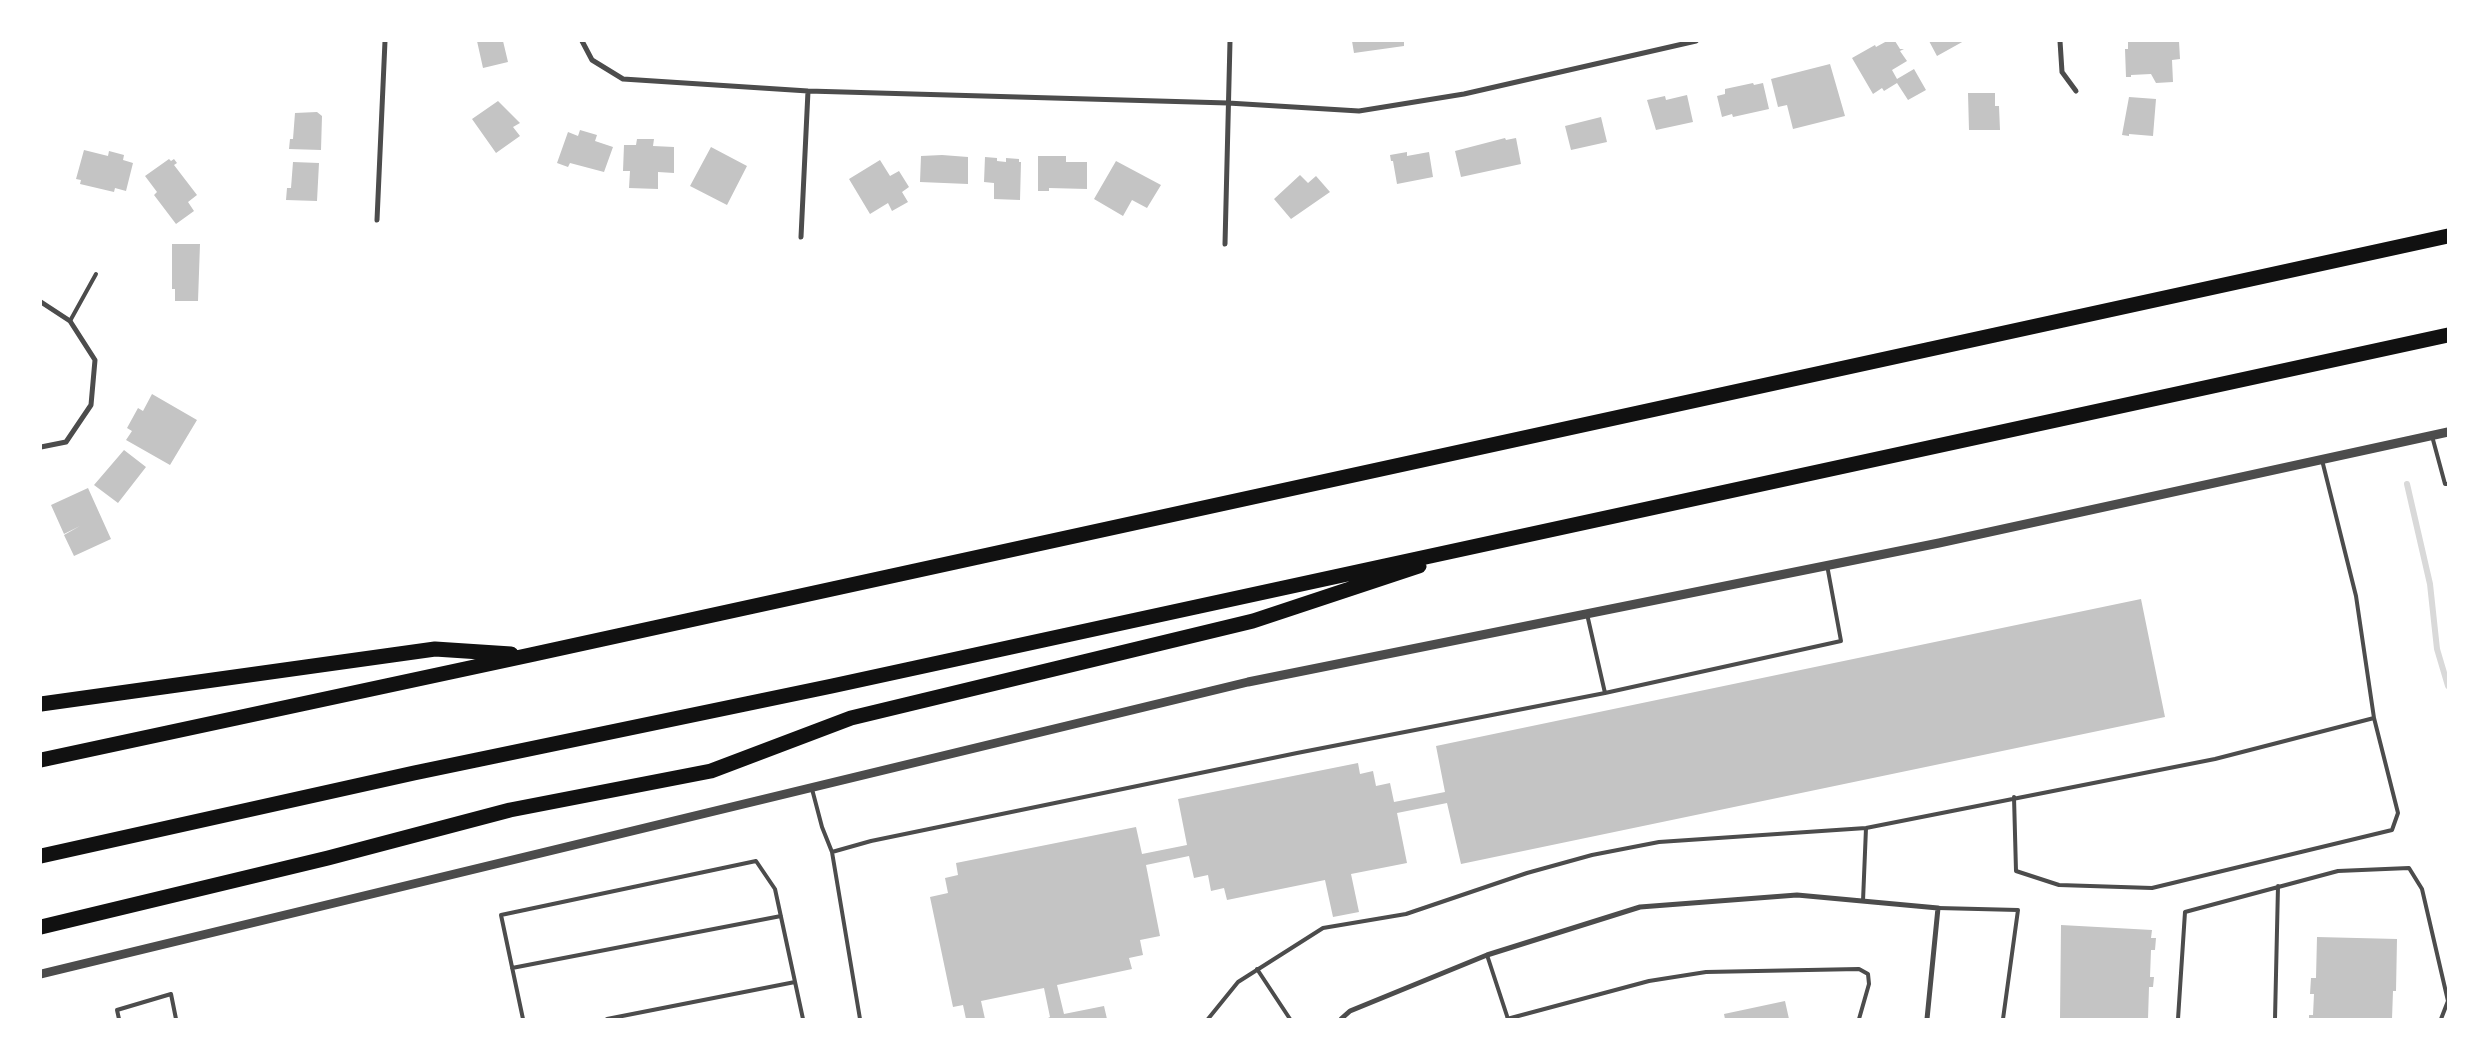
<!DOCTYPE html>
<style>
body{margin:0}
#map{position:relative;width:2489px;height:1060px;overflow:hidden;background:#fff;font-family:Helvetica,sans-serif}
canvas{display:block}
.frame{position:absolute;inset:0;border:42px solid #fff;pointer-events:none}
</style>
<div id="map">
<canvas width="2489" height="1060"></canvas>
<div class="frame"></div>
</div>
<script>
const c = document.querySelector('canvas').getContext('2d');
c.lineJoin = 'round';
function poly(rows) {
  const path = new Path2D();
  for (const r of rows) {
    path.moveTo(r[0], r[1]);
    for (let i = 2; i < r.length; i += 2) path.lineTo(r[i], r[i + 1]);
  }
  return path;
}
function stroke(path, color, width, dash) {
  c.strokeStyle = color;
  c.lineWidth = width;
  c.lineCap = dash ? 'butt' : 'round';
  c.setLineDash(dash || []);
  c.stroke(path);
}
function fillPath(path, color) {
  c.fillStyle = color;
  c.fill(path, 'evenodd');
}
const stream = poly([
 [2407,484,2430,584,2437,649,2448,686]
]);
const building = poly([
 [477,41,503,41,508,62,483,68],
 [1352,41,1404,41,1404,46,1354,53],
 [1887,41,1895,41,1900,49,1904,49,1900,51,1907,61,1892,70,1897,79,1914,69,1926,90,1908,100,1897,83,1884,91,1882,88,1873,94,1852,58,1875,45,1876,47],
 [1929,41,1964,41,1937,56],
 [2128,41,2179,41,2180,59,2172,60,2173,82,2156,83,2151,74,2131,75,2131,77,2126,77,2125,49,2128,49],
 [1830,64,1845,116,1793,129,1787,105,1778,107,1771,79],
 [1753,83,1754,85,1763,83,1769,109,1733,117,1732,114,1722,117,1717,96,1725,94,1725,89],
 [1968,93,1995,93,1995,106,1999,106,2000,130,1969,130],
 [1687,95,1693,122,1656,130,1647,100,1665,96,1666,100],
 [2129,97,2156,99,2153,136,2129,134,2129,136,2122,135],
 [498,101,520,123,513,127,520,136,496,153,472,119],
 [317,112,322,116,321,150,289,149,290,139,293,139,295,113],
 [1601,117,1607,142,1571,150,1565,126],
 [580,130,597,135,595,141,613,147,604,172,570,163,568,167,557,163,568,132,578,136],
 [1505,138,1506,140,1516,138,1521,164,1461,177,1455,151],
 [637,139,654,139,653,146,674,147,674,173,658,172,658,189,629,188,630,171,623,171,624,145,636,145],
 [711,147,747,166,727,205,690,186],
 [84,150,108,156,109,151,124,155,123,160,133,163,126,191,115,188,114,192,80,184,81,180,76,179],
 [1407,152,1407,156,1429,152,1433,177,1397,184,1393,161,1391,161,1390,155],
 [942,155,968,157,968,184,920,182,921,156],
 [1038,156,1066,156,1066,162,1087,162,1087,189,1049,188,1049,191,1038,191],
 [985,157,997,158,997,161,1006,162,1006,158,1019,159,1019,162,1021,162,1020,200,994,199,994,183,984,182],
 [169,159,171,161,174,159,177,163,174,165,197,195,188,202,194,211,176,224,154,195,157,192,145,176],
 [880,160,890,176,899,171,909,187,902,192,908,202,892,211,888,203,870,214,849,179],
 [1116,161,1161,185,1147,208,1132,200,1123,216,1094,199],
 [293,162,319,163,317,201,286,200,287,188,291,188],
 [1300,175,1308,183,1316,176,1330,192,1291,219,1274,199],
 [172,244,200,244,198,301,175,301,175,289,172,289],
 [152,394,197,420,170,465,126,440,132,431,127,428,138,408,143,411],
 [124,450,146,467,118,503,94,485],
 [88,488,111,539,74,556,64,535,80,526,64,534,51,505],
 [2141,599,2165,717,1461,864,1447,803,1397,813,1407,863,1351,874,1359,912,1333,917,1325,880,1227,900,1224,888,1211,891,1208,875,1194,878,1189,856,1146,865,1160,936,1140,940,1143,955,1129,958,1132,969,1057,985,1064,1014,1104,1006,1107,1019,1046,1019,1050,1017,1044,988,981,1001,985,1019,966,1019,963,1005,953,1007,930,897,948,893,945,878,958,875,956,863,1136,827,1142,854,1187,845,1178,799,1358,763,1360,774,1373,771,1376,786,1390,783,1394,802,1445,792,1436,746],
 [2061,925,2152,930,2151,938,2156,938,2155,950,2151,950,2150,977,2154,977,2153,987,2149,987,2148,1019,2060,1019],
 [2317,937,2397,939,2396,991,2393,991,2392,1019,2309,1019,2309,1015,2313,1015,2314,994,2310,994,2311,978,2316,978],
 [1785,1001,1789,1019,1725,1019,1724,1014]
]);
const service = poly([
 [70,321,96,274],
 [2432,436,2445,484,2448,484],
 [1587,614,1605,693],
 [812,789,822,827,832,852,871,841,1297,753,1605,693,1841,641,1827,565],
 [2014,797,2016,871,2059,885,2152,888,2392,830,2398,813,2374,718],
 [832,852,860,1019],
 [1863,901,1866,828],
 [1938,908,2018,910,2003,1019],
 [1487,955,1508,1019],
 [512,968,781,916],
 [1257,969,1290,1019],
 [119,1019,117,1010,171,994,176,1019],
 [523,1019,501,915,756,861,775,889,803,1019],
 [607,1019,795,982],
 [1208,1019,1238,982,1323,928,1406,914,1527,873,1592,855,1659,842,1866,828,2215,759,2374,718,2356,596,2322,460],
 [1507,1019,1649,981,1706,972,1859,969,1868,974,1869,984,1859,1019],
 [2178,1019,2185,912,2338,871,2409,868,2422,889,2448,1001,2441,1019],
 [2275,1019,2278,886]
]);
const minor = poly([
 [582,41,592,60,623,79,808,91,1228,103,1359,111,1464,94,1696,41],
 [2060,41,2062,72,2076,91],
 [377,220,385,41],
 [801,237,808,91],
 [1225,244,1230,41],
 [41,302,70,321,95,360,91,405,66,442,41,447],
 [1341,1019,1350,1011,1487,955,1640,907,1797,895,1938,908,1927,1019]
]);
const tertiary = poly([
 [41,974,1248,682,1939,543,2448,432]
]);
const motorway = poly([
 [41,704,435,649,511,654],
 [41,760,530,655,2448,236],
 [41,856,414,773,832,686,2448,335],
 [41,927,328,858,510,810,711,771,851,718,1253,621,1419,566]
]);
stroke(stream, '#d9d9d9', 6);
fillPath(building, '#c4c4c4');
stroke(service, '#4c4c4c', 4);
stroke(minor, '#4c4c4c', 5);
stroke(tertiary, '#4c4c4c', 9);
stroke(motorway, '#111', 15);
</script>
